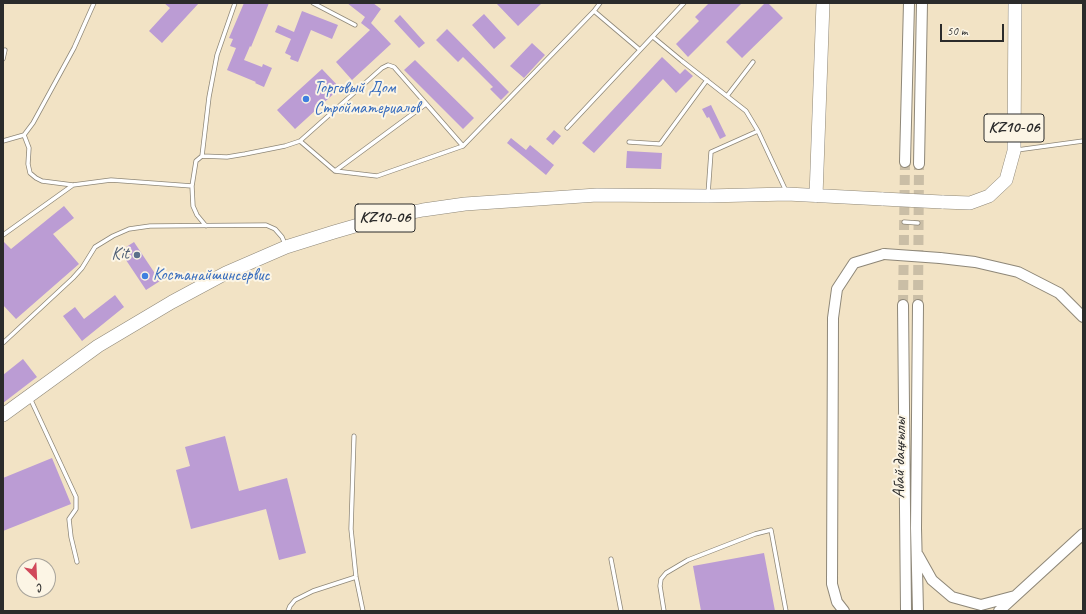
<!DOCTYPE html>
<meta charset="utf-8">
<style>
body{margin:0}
#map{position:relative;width:1086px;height:614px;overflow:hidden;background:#f2e3c5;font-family:Caveat,sans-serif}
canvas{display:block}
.frame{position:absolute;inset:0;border:4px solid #2b2b2b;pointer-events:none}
.north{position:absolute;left:16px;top:558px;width:40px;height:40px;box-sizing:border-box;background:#fcf5e5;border:1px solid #a8a49b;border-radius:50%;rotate:156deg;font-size:11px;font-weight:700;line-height:16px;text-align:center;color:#2b2b2b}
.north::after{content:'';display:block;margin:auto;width:14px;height:18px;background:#d1495b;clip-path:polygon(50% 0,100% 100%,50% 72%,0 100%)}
.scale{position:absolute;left:940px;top:24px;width:64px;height:18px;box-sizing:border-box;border:2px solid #2b2b2b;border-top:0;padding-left:5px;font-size:12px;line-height:14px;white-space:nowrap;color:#2b2b2b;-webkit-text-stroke:3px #fcf5e5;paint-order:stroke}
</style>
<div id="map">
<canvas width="1086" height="614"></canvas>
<div class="frame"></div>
<div class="north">С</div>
<div class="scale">50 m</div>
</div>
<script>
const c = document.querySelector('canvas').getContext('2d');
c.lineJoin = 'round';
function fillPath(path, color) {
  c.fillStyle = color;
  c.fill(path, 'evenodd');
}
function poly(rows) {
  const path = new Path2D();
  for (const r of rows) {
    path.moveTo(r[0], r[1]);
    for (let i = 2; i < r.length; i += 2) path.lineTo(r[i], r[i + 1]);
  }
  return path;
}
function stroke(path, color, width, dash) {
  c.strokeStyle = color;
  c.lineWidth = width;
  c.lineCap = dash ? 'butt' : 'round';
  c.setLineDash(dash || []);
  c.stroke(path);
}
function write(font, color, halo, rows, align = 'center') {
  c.font = font + ' Caveat,sans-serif';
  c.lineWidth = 4;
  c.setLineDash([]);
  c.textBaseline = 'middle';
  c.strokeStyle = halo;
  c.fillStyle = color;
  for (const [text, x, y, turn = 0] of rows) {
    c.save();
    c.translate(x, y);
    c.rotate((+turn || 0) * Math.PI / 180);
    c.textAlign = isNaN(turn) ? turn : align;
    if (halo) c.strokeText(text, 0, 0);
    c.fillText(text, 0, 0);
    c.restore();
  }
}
const building = poly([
 [164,3,199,3,162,43,149,31,170,8],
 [244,3,269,3,251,47,250,46,244,60,262,67,263,64,272,68,264,87,255,83,256,82,227,70,236,48,230,46,233,39,229,38],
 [347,3,373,3,381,9,371,23,391,44,352,80,336,62,370,30,361,23,365,17],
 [496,3,542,3,518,26],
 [709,3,742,3,688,57,676,44,699,21,695,17],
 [765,3,768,3,783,18,742,58,726,42],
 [302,11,338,25,332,39,311,30,298,62,290,59,291,56,285,53,291,39,275,32,278,25,294,32],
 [484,14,506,38,494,49,472,25],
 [400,15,425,43,419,48,394,21],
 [447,29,509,92,501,100,490,89,493,87,463,57,458,62,436,40],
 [532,43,545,55,524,78,510,66],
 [662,57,680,74,685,69,693,76,676,93,663,79,594,153,582,143],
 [415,60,474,118,463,129,404,70],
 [322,69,340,88,295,129,277,110],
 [711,105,726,136,720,139,709,117,707,118,702,109],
 [554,130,561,136,553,145,546,139],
 [511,138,526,150,530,145,554,165,546,175,507,143],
 [627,151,662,153,661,169,626,168],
 [64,206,74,218,53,234,79,264,16,319,3,305,3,241,11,249],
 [134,242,160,281,146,290,120,251],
 [115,295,124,307,82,341,63,316,75,307,84,319],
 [23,359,37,377,3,403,3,375],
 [225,436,239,491,287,478,306,553,279,560,266,509,191,529,176,470,190,466,185,447],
 [52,458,71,504,3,531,3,478],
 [764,553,775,611,701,611,693,566]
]);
const secondaryTunnel = poly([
 [903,305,905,162],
 [918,305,919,164]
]);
const lane = poly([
 [313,3,355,25],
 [594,11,640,50],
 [653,37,682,61,746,111,758,131,786,191],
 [3,59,5,50],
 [727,96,753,62],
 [567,128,684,3],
 [24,135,29,148,28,164,30,173,36,178,42,181,73,185,111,180,192,186],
 [3,141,24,135,33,123,74,48,94,3],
 [300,141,335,171,377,176,463,146,594,11,600,3],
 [629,142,660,144,707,80],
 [1017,150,1083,141],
 [202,156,209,97,217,55,235,3],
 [335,171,426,104],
 [708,194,711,152,758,131],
 [904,222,918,223],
 [206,226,197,215,193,206,192,186,196,161,202,156,227,157,245,154,285,146,300,141,382,68,388,65,394,67,463,146],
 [3,235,73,185],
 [3,343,73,278,82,268,95,247,113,236,129,229,150,226,266,225,275,229,282,237,285,244],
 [30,398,76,497,76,509,69,519,71,537,77,562],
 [354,436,351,529,356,577,363,611],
 [611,559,621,611],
 [288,611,290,606,295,600,313,591,356,577],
 [664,611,660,586,661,579,666,573,688,560,755,534,771,530,786,611]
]);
const secondary = poly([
 [905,162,909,3],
 [919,164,922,3],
 [940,258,975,262,1018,272,1059,293,1083,317],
 [903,305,906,611],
 [918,305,916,528,918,611],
 [918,555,932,580,952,597,981,605,1015,596],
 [844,611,837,602,832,584,833,318,837,289,854,263,884,254],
 [999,611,1083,534]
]);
const highway = poly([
 [816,196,823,3],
 [942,202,970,203,989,196,1006,180,1014,151,1015,3],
 [3,415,98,346,172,302,226,273,286,247,334,232,379,219,423,210,465,204,597,195,708,196,787,194,883,199]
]);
const secondaryBridge = poly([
 [884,254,940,258]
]);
const highwayBridge = poly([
 [883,199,942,202]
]);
const markers = [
 [306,99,4,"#3f7fe0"],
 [137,255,4,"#5c6f8a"],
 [145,276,4,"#3f7fe0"]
];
const shields = [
 [1014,128,60],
 [385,218,60]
];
const shieldNames = [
 ["KZ10-06",1014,128],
 ["KZ10-06",385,218]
];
const shopNames = [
 ["Торговый Дом",314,89],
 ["Стройматериалов",314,109],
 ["Костанайшинсервис",153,276]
];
const serviceNames = [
 ["Kit",129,255]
];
const streetNames = [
 ["Абай даңғылы",900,458,-89]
];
fillPath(building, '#bb9cd4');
stroke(secondaryTunnel, '#cabea6', 10, [10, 5]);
stroke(lane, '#8e8778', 5);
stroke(secondary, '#8e8778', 12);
stroke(highway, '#8e8778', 14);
stroke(lane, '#fff', 3.5);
stroke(secondary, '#fff', 10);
stroke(highway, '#fff', 13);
stroke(secondaryBridge, '#8e8778', 12, []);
stroke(highwayBridge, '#8e8778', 14, []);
stroke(secondaryBridge, '#fff', 10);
stroke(highwayBridge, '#fff', 13);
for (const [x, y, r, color] of markers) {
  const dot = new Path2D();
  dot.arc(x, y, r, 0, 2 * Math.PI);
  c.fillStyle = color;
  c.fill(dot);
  stroke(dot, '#fcf5e5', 1.5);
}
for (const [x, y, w] of shields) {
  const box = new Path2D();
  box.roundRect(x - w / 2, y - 14, w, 28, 3);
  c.fillStyle = '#fcf5e5';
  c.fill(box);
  stroke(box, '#2b2b2b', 1);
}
write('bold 16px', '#2b2b2b', null, shieldNames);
write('17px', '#366cbe', '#fcf5e5', shopNames, 'left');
write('17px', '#4e5e75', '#fcf5e5', serviceNames, 'right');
write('17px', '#2b2b2b', '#fcf5e5', streetNames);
</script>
